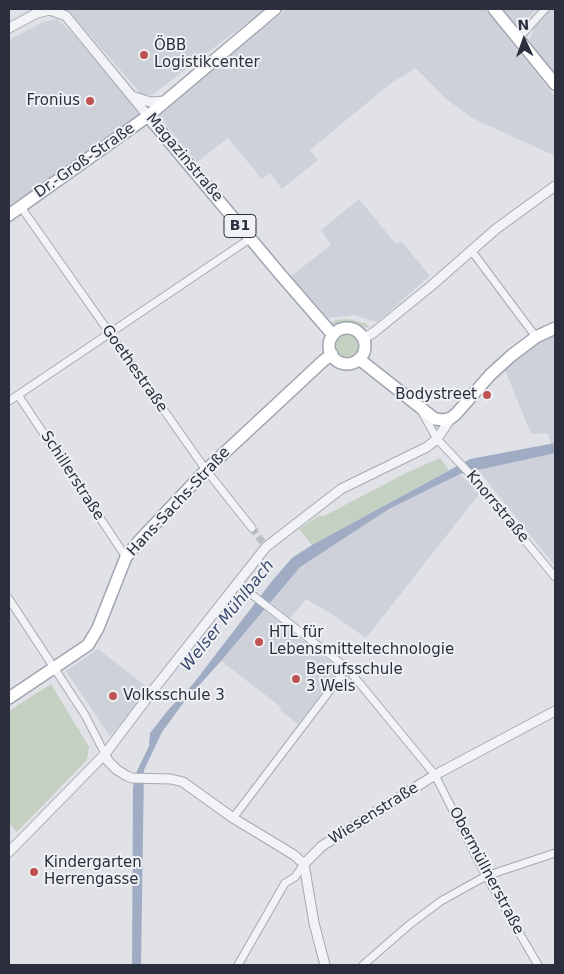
<!DOCTYPE html>
<meta charset="utf-8">
<style>
body{margin:0}
#map{position:relative;width:564px;height:974px;overflow:hidden;background:#e0e2e7;font-family:"DejaVu Sans",sans-serif}
canvas{display:block}
.frame{position:absolute;inset:0;border:10px solid #2b2f3d;pointer-events:none}
.north{position:absolute;left:499px;top:15px;width:50px;height:50px;-webkit-text-stroke:4px #eff1f5;paint-order:stroke;rotate:357deg;font-size:14px;font-weight:700;line-height:20px;text-align:center;color:#2b2f3d}
.north::after{content:'';display:block;margin:auto;width:18px;height:22px;background:#2b2f3d;clip-path:polygon(50% 0,100% 100%,50% 72%,0 100%)}
</style>
<div id="map">
<canvas width="564" height="974"></canvas>
<div class="frame"></div>
<div class="north">N</div>
</div>
<script>
const c = document.querySelector('canvas').getContext('2d');
c.lineJoin = 'round';
function fillPath(path, color) {
  c.fillStyle = color;
  c.fill(path, 'evenodd');
}
function poly(rows) {
  const path = new Path2D();
  for (const r of rows) {
    if (r.length === 3) {
      path.moveTo(r[0] + r[2], r[1]);
      path.arc(r[0], r[1], r[2], 0, 2 * Math.PI);
      continue;
    }
    path.moveTo(r[0], r[1]);
    for (let i = 2; i < r.length; i += 2) path.lineTo(r[i], r[i + 1]);
  }
  return path;
}
function stroke(path, color, width, dash) {
  c.strokeStyle = color;
  c.lineWidth = width;
  c.lineCap = dash ? 'butt' : 'round';
  c.setLineDash(dash || []);
  c.stroke(path);
}
function write(font, color, halo, rows, align = 'center') {
  c.font = font + ' "DejaVu Sans",sans-serif';
  c.lineWidth = 4;
  c.setLineDash([]);
  c.textBaseline = 'middle';
  c.strokeStyle = halo;
  c.fillStyle = color;
  for (const [text, x, y, turn = 0] of rows) {
    c.save();
    c.translate(x, y);
    c.rotate((+turn || 0) * Math.PI / 180);
    c.textAlign = isNaN(turn) ? turn : align;
    if (halo) c.strokeText(text, 0, 0);
    c.fillText(text, 0, 0);
    c.restore();
  }
}
const built = poly([
 [67,9,265,9,152,95,143,96],
 [287,9,485,9,555,97,555,156,472,118,445,98,416,68,390,84,310,150,318,160,282,189,270,173,262,179,228,138,197,162,157,114],
 [503,9,537,9,523,24,517,26],
 [548,9,555,9,555,75,532,46,529,40,537,22],
 [57,19,73,34,141,115,9,208,9,40,43,22],
 [359,199,396,244,402,242,430,276,378,321,372,321,355,315,328,318,291,276,331,245,321,230],
 [555,335,555,566,478,470,553,453,548,433,532,434,527,424,505,370,519,357,543,340],
 [460,474,480,493,366,638,335,616,306,599,290,618,268,600,296,567,389,509],
 [264,610,340,670,298,724,280,710,281,707,221,661],
 [98,649,147,687,137,705,110,736,66,671]
]);
const green = poly([
 [348,319,367,324,369,328,348,324,335,326,331,323,336,320],
 [348,346,12],
 [440,458,449,470,312,545,299,529,318,516,324,516,406,473],
 [51,684,89,747,87,760,17,832,9,824,9,711]
]);
const water = poly([
 [555,443,555,453,460,474,389,509,300,567,221,661,184,702,162,732,144,770,141,965,132,965,133,787,137,771,149,746,150,733,169,709,193,684,272,581,292,558,312,545,470,459]
]);
const minorTunnel = poly([
 [252,528,266,547]
]);
const minor = poly([
 [518,39,545,9],
 [21,207,206,470,252,528],
 [471,250,536,337],
 [18,395,126,557],
 [9,401,251,238],
 [422,412,437,439,471,475,555,577],
 [237,583,347,668,435,775,486,876,538,965],
 [9,599,85,715,105,754],
 [233,818,347,668],
 [238,965,285,883,295,877,304,864],
 [363,965,409,925,441,901,486,876,555,853]
]);
const tertiary = poly([
 [9,28,37,13,50,10,66,16,148,116],
 [132,96,150,102,166,101],
 [364,338,373,333,431,286,496,229,555,186],
 [105,754,108,761,117,770,127,776,132,778,171,779,183,782,233,818,294,855,304,864],
 [9,852,105,754,154,689,266,547,341,489,427,447,437,439,451,418],
 [304,864,322,846,435,775,555,711],
 [304,864,314,923,325,965]
]);
const primary = poly([
 [494,9,555,84],
 [148,116,280,274,333,335],
 [9,215,148,116,275,9],
 [347,346,18],
 [359,359,435,419,443,420,451,418,456,414,490,375,512,355,536,337,555,328],
 [9,698,88,645,98,628,126,557,139,541,206,470,323,361,332,354]
]);
const markers = [
 [144,55,5,"#bf5354"],
 [90,101,5,"#bf5354"],
 [487,395,5,"#bf5354"],
 [259,642,5,"#bf5354"],
 [296,679,5,"#bf5354"],
 [113,696,5,"#bf5354"],
 [34,872,5,"#bf5354"]
];
const shields = [
 [240,226,32]
];
const shieldNames = [
 ["B1",240,226]
];
const poiNames = [
 ["ÖBB",154,46],
 ["Logistikcenter",154,63],
 ["Fronius",80,101,"right"],
 ["Bodystreet",477,395,"right"],
 ["HTL für",269,633],
 ["Lebensmitteltechnologie",269,650],
 ["Berufsschule",306,670],
 ["3 Wels",306,687],
 ["Volksschule 3",123,696],
 ["Kindergarten",44,863],
 ["Herrengasse",44,880]
];
const streetNames = [
 ["Magazinstraße",184,158,50],
 ["Dr.-Groß-Straße",85,161,-35],
 ["Goethestraße",134,369,55],
 ["Schillerstraße",72,476,57],
 ["Hans-Sachs-Straße",179,502,-47],
 ["Knorrstraße",497,507,50],
 ["Wiesenstraße",374,814,-32],
 ["Obermüllnerstraße",486,871,62]
];
const waterNames = [
 ["Welser Mühlbach",228,616,-51]
];
fillPath(built, '#ced1d9');
fillPath(green, '#c4d0c2');
fillPath(water, '#9facc4');
stroke(minorTunnel, '#bcbec5', 7, [7, 3.5]);
stroke(minor, '#a6a9b1', 9);
stroke(tertiary, '#a6a9b1', 11);
stroke(primary, '#a1a5b2', 14);
stroke(minor, '#f2f3f6', 7);
stroke(tertiary, '#f2f3f6', 9);
stroke(primary, '#fff', 11);
for (const [x, y, r, color] of markers) {
  const dot = new Path2D();
  dot.arc(x, y, r, 0, 2 * Math.PI);
  c.fillStyle = color;
  c.fill(dot);
  stroke(dot, '#eff1f5', 2);
}
for (const [x, y, w] of shields) {
  const box = new Path2D();
  box.roundRect(x - w / 2, y - 11.5, w, 23, 4);
  c.fillStyle = '#eff1f5';
  c.fill(box);
  stroke(box, '#2b2f3d', 1);
}
write('bold 14px', '#2b2f3d', null, shieldNames);
write('15px', '#2b2f3d', '#eff1f5', poiNames, 'left');
write('15px', '#2b2f3d', '#eff1f5', streetNames);
write('italic 16px', '#39496c', '#eff1f5', waterNames);
</script>
